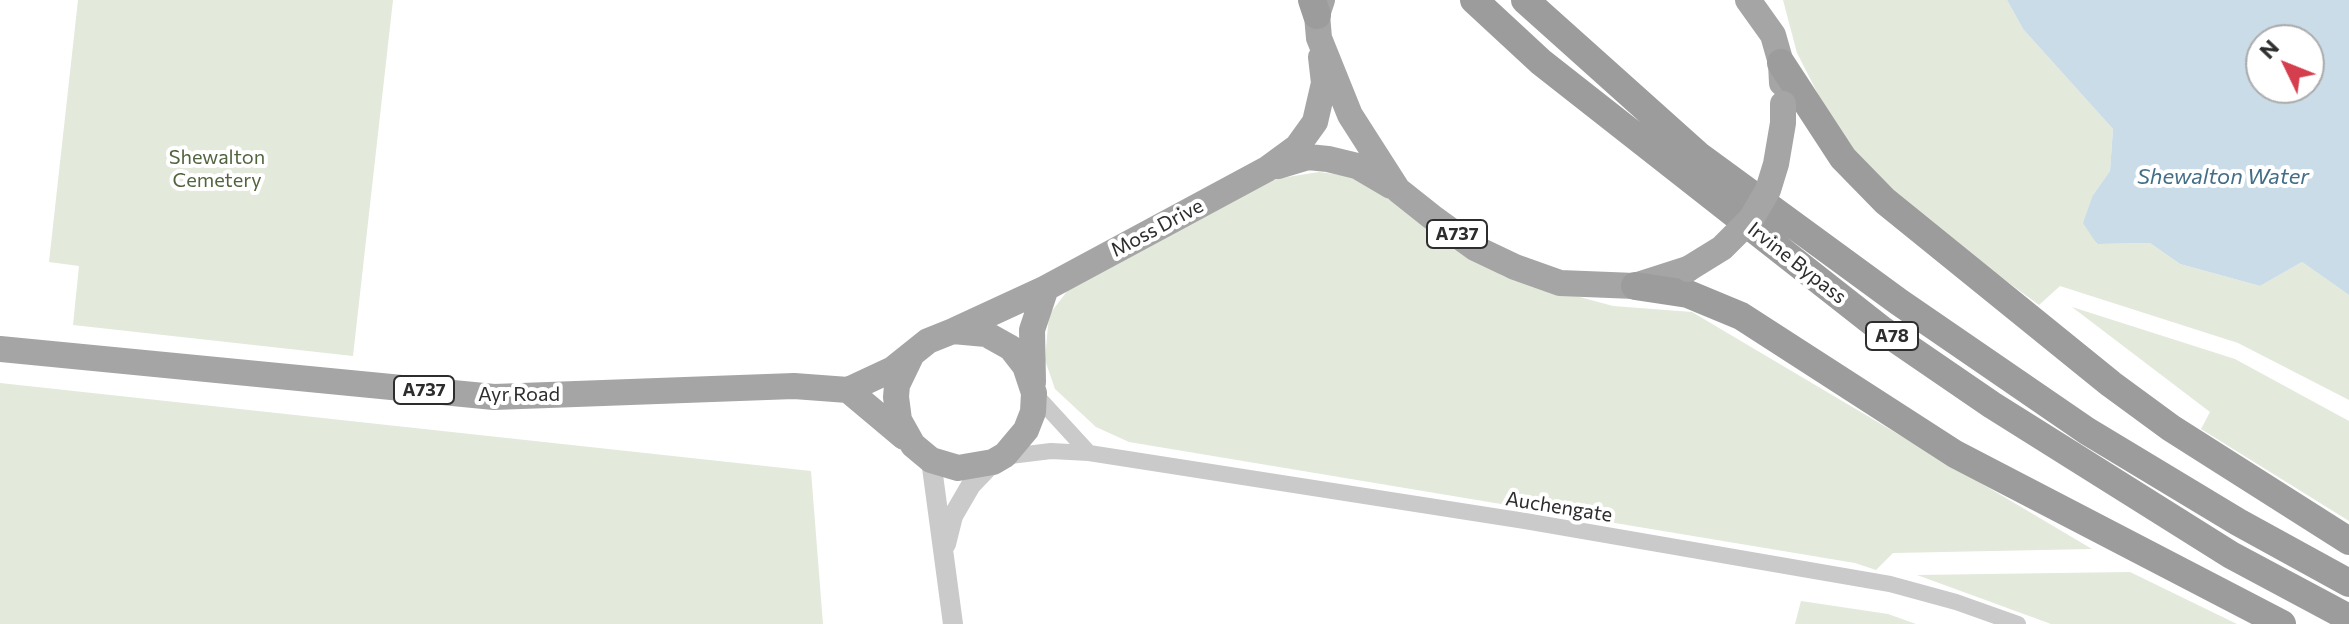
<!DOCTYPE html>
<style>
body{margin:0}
#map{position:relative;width:2349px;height:624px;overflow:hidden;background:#fff;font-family:Commissioner,sans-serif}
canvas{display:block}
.north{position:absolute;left:2245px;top:24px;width:80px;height:80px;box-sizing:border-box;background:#fff;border:2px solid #ababab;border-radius:50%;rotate:313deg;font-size:22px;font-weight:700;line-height:32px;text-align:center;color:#2d2d2d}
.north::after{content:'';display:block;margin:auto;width:28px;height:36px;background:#d43e4d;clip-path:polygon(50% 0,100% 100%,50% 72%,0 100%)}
</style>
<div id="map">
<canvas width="2349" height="624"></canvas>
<div class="north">N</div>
</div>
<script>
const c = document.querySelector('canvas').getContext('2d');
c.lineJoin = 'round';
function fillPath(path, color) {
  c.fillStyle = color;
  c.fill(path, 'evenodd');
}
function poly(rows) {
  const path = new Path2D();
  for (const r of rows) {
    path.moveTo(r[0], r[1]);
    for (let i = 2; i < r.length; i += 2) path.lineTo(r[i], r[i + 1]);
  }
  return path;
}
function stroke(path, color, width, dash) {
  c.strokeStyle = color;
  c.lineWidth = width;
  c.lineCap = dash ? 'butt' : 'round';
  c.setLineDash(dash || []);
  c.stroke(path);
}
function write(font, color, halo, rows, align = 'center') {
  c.font = font + ' Commissioner,sans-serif';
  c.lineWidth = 8;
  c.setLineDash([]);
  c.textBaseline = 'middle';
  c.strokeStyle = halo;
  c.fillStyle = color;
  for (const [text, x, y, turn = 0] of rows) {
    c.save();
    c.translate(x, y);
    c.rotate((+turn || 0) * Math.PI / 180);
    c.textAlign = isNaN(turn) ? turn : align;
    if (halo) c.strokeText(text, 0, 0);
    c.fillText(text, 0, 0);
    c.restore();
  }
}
const green = poly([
 [78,0,393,0,353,356,73,325,79,266,49,262],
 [1783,0,2007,0,2023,29,2113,129,2110,171,2093,195,2096,244,2150,243,2180,264,2260,286,2302,262,2349,295,2349,400,2238,343,2060,286,2039,305,1884,191,1840,137,1797,53],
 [1319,172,1356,177,1503,276,1613,306,1692,312,2092,549,1893,553,1876,570,1855,563,1129,442,1096,427,1055,389,1045,360,1049,315,1071,286,1275,179],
 [2072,307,2235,359,2349,421,2349,521,2201,429,2210,412],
 [0,383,811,471,823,624,0,624],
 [2130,572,2237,624,2051,624,1917,575],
 [1801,601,1888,614,1916,624,1795,624]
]);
const water = poly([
 [2007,0,2349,0,2349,295,2302,262,2260,286,2180,264,2150,243,2097,244,2083,223,2093,195,2110,171,2113,129,2023,29],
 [2261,40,2309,40,2309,88,2261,88]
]);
const minor = poly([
 [1034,393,1089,453],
 [1002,457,1051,451,1089,453,1525,521,1890,584,1956,602,2018,624]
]);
const tertiary = poly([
 [931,460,953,624],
 [946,544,953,516,971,485,993,462]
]);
const primary = poly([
 [1322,0,1317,15,1319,38,1350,115,1398,190,1432,217,1475,248,1515,267,1560,283,1635,286,1688,269],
 [1748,0,1773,35,1781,63,1782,83],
 [1278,166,1308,157,1328,159,1357,166,1391,186],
 [955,330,1046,288,1267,169,1297,147,1315,122,1324,83,1321,57],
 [0,349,494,397,794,386,848,390,893,369,928,341,953,331,986,334,1011,348,1025,366,1034,393,1033,412,1026,430,1005,455,993,462,958,468,931,460,913,445,899,420,896,397,897,385,911,356],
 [1033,382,1032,330,1046,288],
 [848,390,904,437]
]);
const trunk = poly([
 [1312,0,1317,15],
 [1474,0,1541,62,1881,329,1992,405,2231,555,2349,618],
 [1525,0,1698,155,1899,302,2087,431,2238,522,2349,583],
 [1781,63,1843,158,1885,201,2111,384,2171,428,2349,541],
 [1635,286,1688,294,1741,316,1955,454,2282,624]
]);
const primaryBridge = poly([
 [1688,269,1722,248,1751,219,1768,190,1776,164,1783,123,1783,104]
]);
const shields = [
 [1457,234,60],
 [1892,336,52],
 [424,390,60]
];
const shieldNames = [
 ["A737",1457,234],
 ["A78",1892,336],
 ["A737",424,390]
];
const parkNames = [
 ["Shewalton",217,157],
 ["Cemetery",217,180]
];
const streetNames = [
 ["Moss Drive",1157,228,-28],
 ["Irvine Bypass",1797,263,38],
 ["Ayr Road",519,394],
 ["Auchengate",1559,507,9]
];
const waterNames = [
 ["Shewalton Water",2223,177]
];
fillPath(green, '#e3e9db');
fillPath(water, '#c9dce7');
stroke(minor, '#cacaca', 16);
stroke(tertiary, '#cacaca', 20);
stroke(primary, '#a5a5a5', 26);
stroke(trunk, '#9c9c9c', 28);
stroke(primaryBridge, '#a5a5a5', 26);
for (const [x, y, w] of shields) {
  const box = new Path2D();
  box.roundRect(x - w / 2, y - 14, w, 28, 6);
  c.fillStyle = '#fff';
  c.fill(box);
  stroke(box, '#2d2d2d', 2);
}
write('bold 18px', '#2d2d2d', null, shieldNames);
write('20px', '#51643f', '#fff', parkNames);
write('20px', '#2d2d2d', '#fff', streetNames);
write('italic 22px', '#436e87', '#fff', waterNames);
</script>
